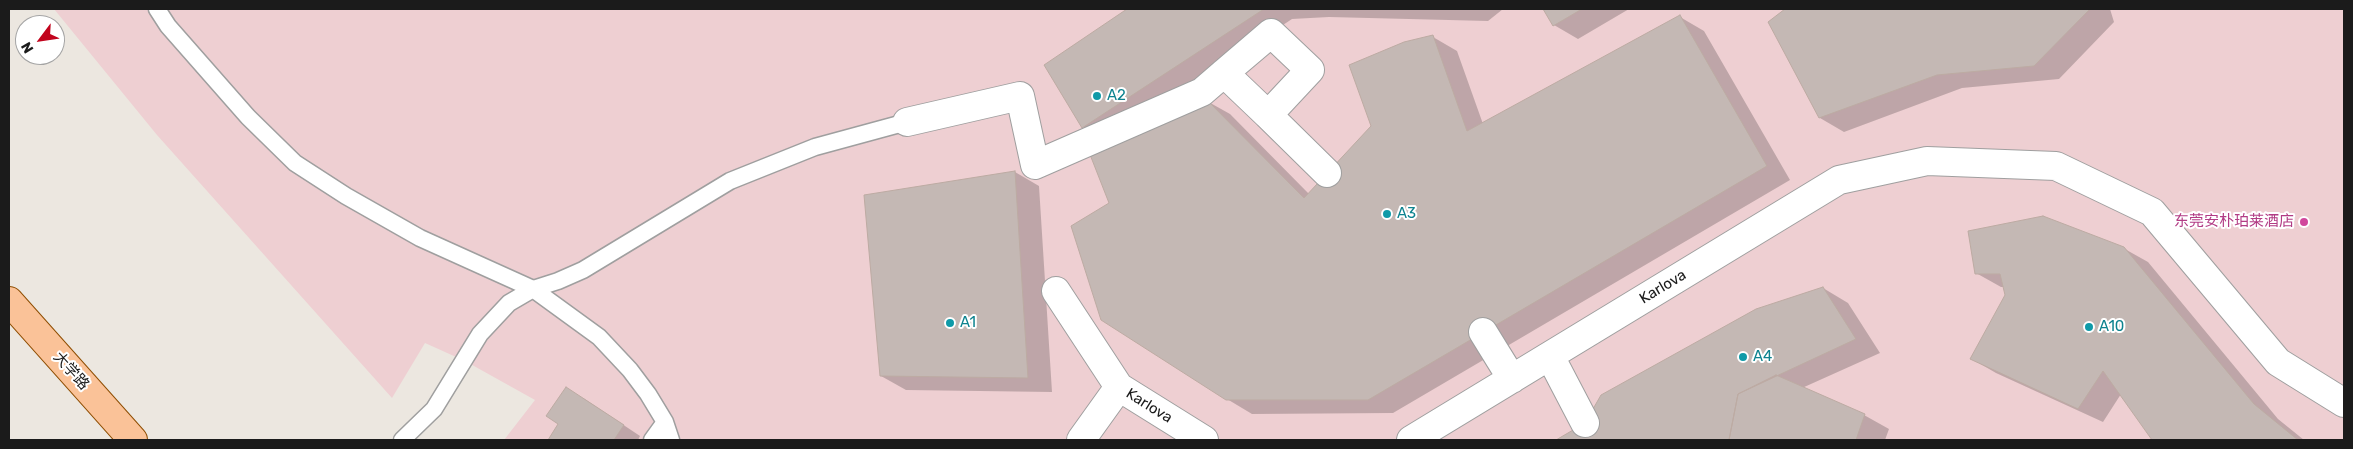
<!DOCTYPE html>
<meta charset="utf-8">
<style>
body{margin:0}
#map{position:relative;width:2353px;height:449px;overflow:hidden;background:#ece7e0;font-family:Rubik,sans-serif}
canvas{display:block}
.frame{position:absolute;inset:0;border:10px solid #1b1b1b;pointer-events:none}
.north{position:absolute;left:15px;top:15px;width:50px;height:50px;box-sizing:border-box;background:#fff;border:1px solid #a4a4a4;border-radius:50%;rotate:239deg;font-size:14px;font-weight:700;line-height:20px;text-align:center;color:#1b1b1b}
.north::after{content:'';display:block;margin:auto;width:18px;height:22px;background:#c2041d;clip-path:polygon(50% 0,100% 100%,50% 72%,0 100%)}
</style>
<div id="map">
<canvas width="2353" height="449"></canvas>
<div class="frame"></div>
<div class="north">N</div>
</div>
<script>
const c = document.querySelector('canvas').getContext('2d');
c.lineJoin = 'round';
function fillPath(path, color) {
  c.fillStyle = color;
  c.fill(path, 'evenodd');
}
function poly(rows) {
  const path = new Path2D();
  for (const r of rows) {
    path.moveTo(r[0], r[1]);
    for (let i = 2; i < r.length; i += 2) path.lineTo(r[i], r[i + 1]);
  }
  return path;
}
function stroke(path, color, width, dash) {
  c.strokeStyle = color;
  c.lineWidth = width;
  c.lineCap = dash ? 'butt' : 'round';
  c.setLineDash(dash || []);
  c.stroke(path);
}
function write(font, color, halo, rows, align = 'center') {
  c.font = font + ' Rubik,"Noto Sans SC",sans-serif';
  c.lineWidth = 4;
  c.setLineDash([]);
  c.textBaseline = 'middle';
  c.strokeStyle = halo;
  c.fillStyle = color;
  for (const [text, x, y, turn = 0] of rows) {
    c.save();
    c.translate(x, y);
    c.rotate((+turn || 0) * Math.PI / 180);
    c.textAlign = isNaN(turn) ? turn : align;
    if (halo) c.strokeText(text, 0, 0);
    c.fillText(text, 0, 0);
    c.restore();
  }
}
const commercial = poly([
 [54,9,2344,9,2344,440,504,440,535,400,465,361,425,343,392,398,157,135]
]);
const shadow = poly([
 [1129,9,1503,9,1488,21,1329,17,1292,19,1108,141,1083,127,1046,65],
 [1544,9,1629,9,1578,39,1554,25],
 [1787,9,2110,9,2114,22,2059,79,1962,88,1844,132,1820,118,1770,22],
 [1680,17,1704,31,1790,180,1393,413,1252,414,1227,399,1111,204,1205,100,1230,114,1309,194,1372,126,1433,37,1457,51,1483,124],
 [1015,172,1039,186,1052,392,906,390,881,376],
 [2123,248,2148,262,2278,419,2304,440,2154,440,2121,394,2103,422,1996,373,1972,359,2006,295,2004,287,2001,287,1976,273],
 [1823,288,1848,303,1880,353,1802,388,1864,415,1889,429,1885,440,1558,440],
 [583,398,640,436,638,440,549,440,560,424]
]);
const building = poly([
 [1127,9,1264,9,1082,128,1044,65,1127,9],
 [1543,9,1582,9,1553,26,1543,9],
 [1785,9,2090,9,2034,66,1937,75,1819,118,1768,22,1785,9],
 [1680,15,1767,166,1368,400,1226,400,1101,320,1071,226,1109,203,1089,152,1205,98,1304,198,1371,126,1349,65,1404,42,1433,35,1467,131,1680,15],
 [1015,171,1028,378,880,376,864,195,1015,171],
 [2043,216,2124,247,2254,404,2298,440,2152,440,2103,371,2078,409,1970,359,2005,295,2000,274,1975,274,1968,231,2043,216],
 [1823,287,1856,339,1738,394,1729,440,1556,440,1585,423,1601,395,1756,309,1823,287],
 [1776,375,1865,414,1856,440,1729,440,1738,394,1776,375],
 [566,387,624,425,614,440,548,440,558,424,546,416,566,387]
]);
const lane = poly([
 [157,9,168,26,248,117,295,163,346,196,420,238,533,289,599,337,630,370,648,394,665,422,671,440],
 [402,440,434,409,480,334,509,303,533,289,558,281,583,270,730,181,815,147,907,122],
 [652,440,665,422]
]);
const street = poly([
 [1268,115,1327,173],
 [907,122,1020,96,1035,165,1202,92,1224,73,1271,33,1310,70,1268,115,1224,73],
 [1056,291,1119,387,1204,440],
 [1483,332,1512,379],
 [1550,356,1585,423],
 [1081,440,1119,387],
 [1411,440,1839,180,1927,161,2056,166,2152,212,2278,362,2344,403]
]);
const primary = poly([
 [9,301,133,440]
]);
const markers = [
 [1097,96,5,"#0f9aa8"],
 [1387,214,5,"#0f9aa8"],
 [2304,222,5,"#d1479c"],
 [950,323,5,"#0f9aa8"],
 [2089,327,5,"#0f9aa8"],
 [1743,357,5,"#0f9aa8"]
];
const cultureNames = [
 ["A2",1107,96],
 ["A3",1397,214],
 ["A1",960,323],
 ["A10",2099,327],
 ["A4",1753,357]
];
const hotelNames = [
 ["东莞安朴珀莱酒店",2294,222]
];
const streetNames = [
 ["Karlova",1663,287,-31],
 ["大学路",71,371,48],
 ["Karlova",1149,406,32]
];
fillPath(commercial, '#eecfd2');
fillPath(shadow, '#0003');
fillPath(building, '#c4b8b4');
stroke(building, '#bdaba3', 1);
stroke(lane, '#9f9f9f', 19);
stroke(street, '#9f9f9f', 30);
stroke(primary, '#8f4e03', 30);
stroke(lane, '#fff', 16);
stroke(street, '#fff', 28);
stroke(primary, '#fac298', 28);
for (const [x, y, r, color] of markers) {
  const dot = new Path2D();
  dot.arc(x, y, r, 0, 2 * Math.PI);
  c.fillStyle = color;
  c.fill(dot);
  stroke(dot, '#fff', 2);
}
write('15px', '#0d838f', '#fff', cultureNames, 'left');
write('15px', '#b23c85', '#fff', hotelNames, 'right');
write('15px', '#1b1b1b', '#fff', streetNames);
</script>
